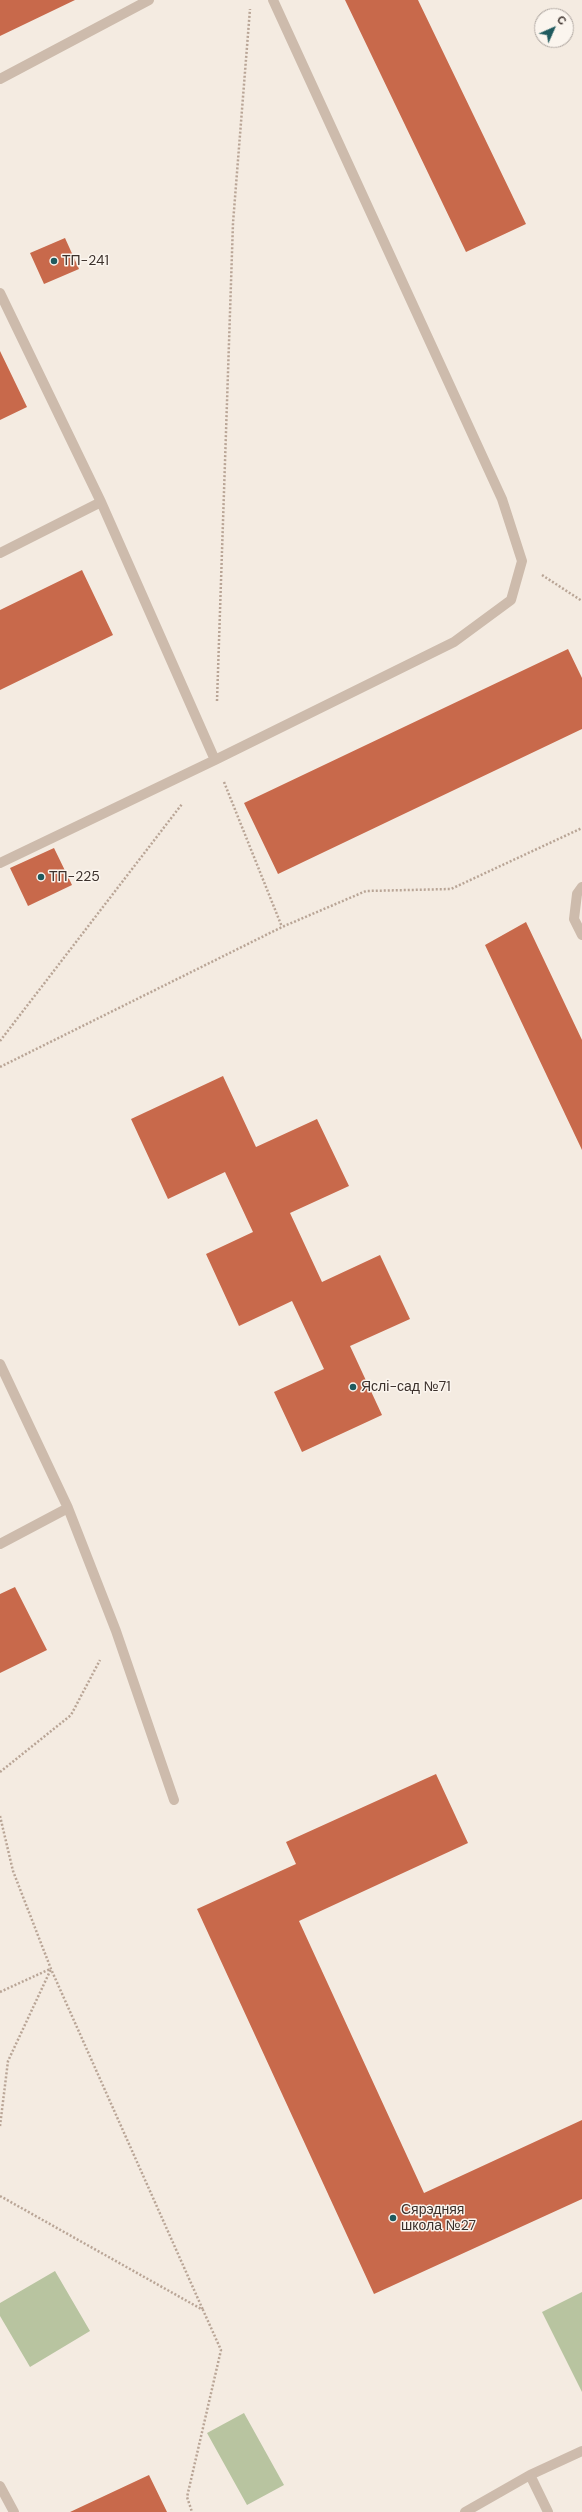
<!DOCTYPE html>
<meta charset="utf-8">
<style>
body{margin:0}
#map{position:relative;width:582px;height:2512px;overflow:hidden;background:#f4ebe1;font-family:"DM Sans",sans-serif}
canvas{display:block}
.north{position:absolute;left:534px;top:8px;width:40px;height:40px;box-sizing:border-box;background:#fbf5ee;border:1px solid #aea6a0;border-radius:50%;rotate:45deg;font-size:11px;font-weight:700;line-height:16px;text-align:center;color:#3b302b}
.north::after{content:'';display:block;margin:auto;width:14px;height:18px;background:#1f5a5e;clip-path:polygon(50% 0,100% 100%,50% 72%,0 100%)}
</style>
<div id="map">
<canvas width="582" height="2512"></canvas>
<div class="north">С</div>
</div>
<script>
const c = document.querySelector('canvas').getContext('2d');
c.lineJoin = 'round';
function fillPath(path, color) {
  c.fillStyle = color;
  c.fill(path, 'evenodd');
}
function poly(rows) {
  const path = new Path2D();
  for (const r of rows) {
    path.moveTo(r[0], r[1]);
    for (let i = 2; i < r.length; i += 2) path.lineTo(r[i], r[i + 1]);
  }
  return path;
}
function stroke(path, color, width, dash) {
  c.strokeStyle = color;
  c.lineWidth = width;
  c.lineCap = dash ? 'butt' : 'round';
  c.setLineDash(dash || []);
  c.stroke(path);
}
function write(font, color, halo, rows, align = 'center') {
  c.font = font + ' "DM Sans",sans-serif';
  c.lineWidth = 3;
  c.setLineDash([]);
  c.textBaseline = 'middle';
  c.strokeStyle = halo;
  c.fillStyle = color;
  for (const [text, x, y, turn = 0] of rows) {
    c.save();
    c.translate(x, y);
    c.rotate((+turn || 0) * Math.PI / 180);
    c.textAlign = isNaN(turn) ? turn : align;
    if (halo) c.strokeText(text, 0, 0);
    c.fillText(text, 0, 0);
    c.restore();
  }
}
const green = poly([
 [55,2271,90,2331,30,2367,0,2316,0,2303],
 [582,2292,582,2392,542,2312],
 [244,2413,284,2485,247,2505,207,2433]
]);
const building = poly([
 [0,0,75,0,0,36],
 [345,0,418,0,526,224,466,252],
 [65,238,79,269,44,284,30,253],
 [0,351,27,407,0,420],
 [82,570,113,635,0,690,0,610],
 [568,649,582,678,582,729,278,874,244,803],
 [54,848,72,885,28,906,10,868],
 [526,922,582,1040,582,1150,485,945],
 [223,1076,256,1147,317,1119,349,1186,290,1213,322,1282,380,1255,410,1319,350,1346,382,1415,302,1452,274,1392,324,1369,292,1301,239,1326,206,1254,253,1232,225,1172,168,1199,131,1119],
 [15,1587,47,1650,0,1673,0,1594],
 [436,1774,468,1843,299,1921,424,2193,582,2120,582,2199,374,2294,197,1909,296,1864,286,1842],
 [149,2475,167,2512,70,2512]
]);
const path = poly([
 [542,575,582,601],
 [217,701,233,223,250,9],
 [224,782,282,927],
 [0,1041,182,804],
 [0,1067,282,927,366,891,451,889,582,828],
 [0,1772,71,1715,100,1660],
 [0,1816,13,1871,51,1969,203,2310],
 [0,1992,50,1969],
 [0,2126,8,2061,51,1969],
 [0,2196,203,2310,221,2350,187,2497,192,2512]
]);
const minor = poly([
 [0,79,149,0],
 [0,293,101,502,215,760,0,863],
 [0,553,101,502],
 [215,760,454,642,511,600,522,561,502,499,273,0],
 [582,887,577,894,574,919,582,935],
 [0,1364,68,1508,116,1631,174,1800],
 [0,1544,68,1508],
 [530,2475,548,2512],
 [0,2486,14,2512],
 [465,2512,530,2475,582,2451]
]);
const markers = [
 [54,261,4,"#1f5a5e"],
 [41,877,4,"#1f5a5e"],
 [353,1387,4,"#1f5a5e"],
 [393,2218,4,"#1f5a5e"]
];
const poiNames = [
 ["ТП-241",62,261],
 ["ТП-225",49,877],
 ["Яслі-сад №71",361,1387],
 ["Сярэдняя",401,2210],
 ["школа №27",401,2226]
];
fillPath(green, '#b8c4a0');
fillPath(building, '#c8694b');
stroke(path, '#b9a596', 2.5, [2, 2]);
stroke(minor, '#cdbbac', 10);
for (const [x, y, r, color] of markers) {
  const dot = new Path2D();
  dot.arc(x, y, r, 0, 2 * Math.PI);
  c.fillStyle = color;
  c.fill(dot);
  stroke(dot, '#fbf5ee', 1.5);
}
write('14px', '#3b302b', '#fbf5ee', poiNames, 'left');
</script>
